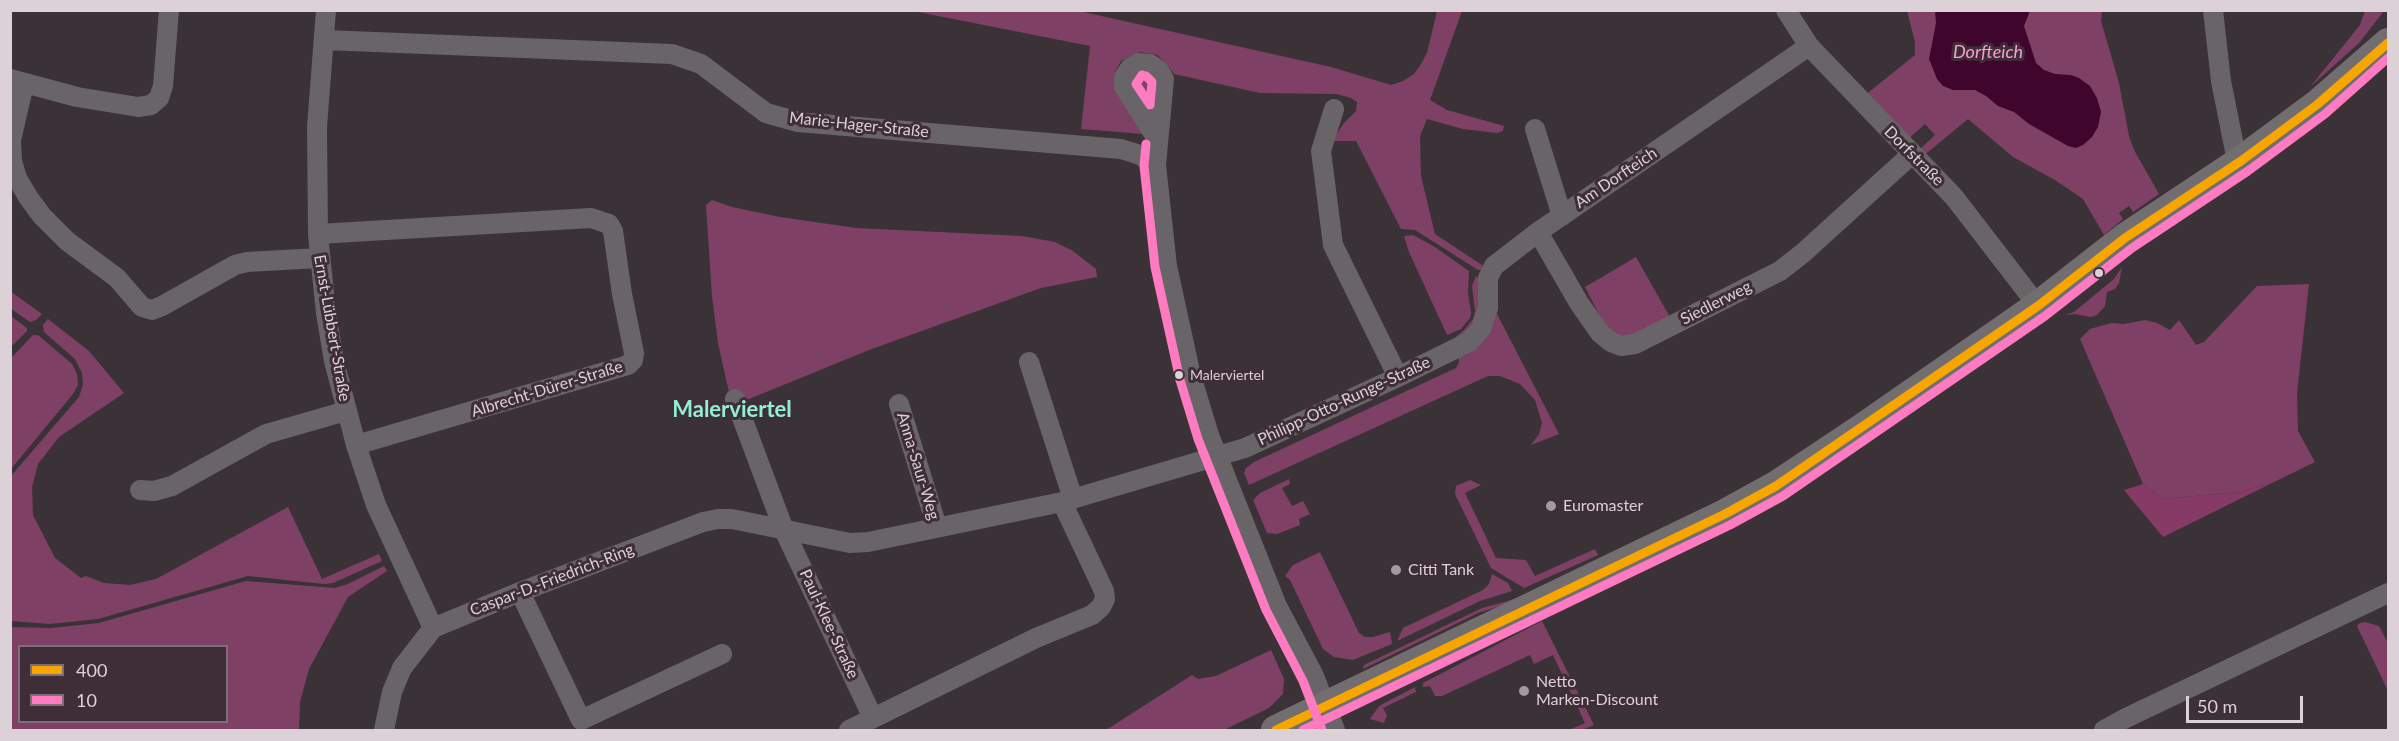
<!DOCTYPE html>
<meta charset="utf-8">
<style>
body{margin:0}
#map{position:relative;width:2399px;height:741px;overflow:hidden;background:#3b3237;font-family:Lato,sans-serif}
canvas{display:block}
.frame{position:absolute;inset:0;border:12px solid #dcd1d7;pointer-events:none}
.legend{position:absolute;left:18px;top:645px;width:210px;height:78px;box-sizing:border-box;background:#3f2e37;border:2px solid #7e6f77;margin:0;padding:8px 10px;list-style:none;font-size:18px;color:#dcd1d7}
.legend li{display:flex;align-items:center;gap:12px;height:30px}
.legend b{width:30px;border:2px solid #7e6f77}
.scale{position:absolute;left:2186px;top:696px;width:117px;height:27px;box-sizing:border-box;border:3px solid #dcd1d7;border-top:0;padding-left:8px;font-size:18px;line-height:21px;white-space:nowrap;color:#dcd1d7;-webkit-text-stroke:4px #3f2e37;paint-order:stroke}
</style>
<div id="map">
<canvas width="2399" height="741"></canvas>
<div class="frame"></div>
<ul class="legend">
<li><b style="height:8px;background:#f7a600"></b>400</li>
<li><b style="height:8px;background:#fe7ac1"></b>10</li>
</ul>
<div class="scale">50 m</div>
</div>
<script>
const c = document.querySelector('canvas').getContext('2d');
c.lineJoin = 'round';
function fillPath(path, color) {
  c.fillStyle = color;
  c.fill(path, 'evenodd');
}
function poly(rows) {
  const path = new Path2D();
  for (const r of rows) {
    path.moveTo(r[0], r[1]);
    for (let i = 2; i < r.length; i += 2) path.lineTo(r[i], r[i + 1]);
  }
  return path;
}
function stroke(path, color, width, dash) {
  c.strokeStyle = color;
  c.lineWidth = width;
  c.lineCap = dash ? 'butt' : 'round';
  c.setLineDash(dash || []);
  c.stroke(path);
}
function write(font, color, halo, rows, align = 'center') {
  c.font = font + ' Lato,sans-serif';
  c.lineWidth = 6;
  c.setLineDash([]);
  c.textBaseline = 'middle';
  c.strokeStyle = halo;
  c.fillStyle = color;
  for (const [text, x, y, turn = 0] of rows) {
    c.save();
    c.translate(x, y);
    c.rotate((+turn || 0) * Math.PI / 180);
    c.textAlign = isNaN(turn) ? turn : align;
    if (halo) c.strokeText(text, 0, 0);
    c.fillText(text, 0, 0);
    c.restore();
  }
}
const green = poly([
 [913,11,1079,11,1331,67,1391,85,1403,81,1414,74,1421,64,1427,53,1437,11,1462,11,1430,100,1447,110,1504,126,1503,131,1497,133,1463,129,1427,119,1420,136,1421,176,1435,234,1485,267,1482,270,1478,270,1415,230,1401,229,1356,141,1332,141,1344,123,1356,111,1357,102,1351,98,1337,94,1260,93,1174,74,1166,63,1157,55,1140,52,1121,61,1115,72,1114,83,1117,94,1143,134,1081,129,1090,46],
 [1907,11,2102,11,2101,21,2119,83,2129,136,2134,150,2159,194,2133,212,2129,206,2119,213,2123,219,2104,235,2083,199,2055,180,2013,157,1968,119,1922,157,1917,152,1935,135,1925,124,1906,141,1864,96,1915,55,1915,42],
 [2365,11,2384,11,2359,43,2310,87,2360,25],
 [1139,72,1152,75,1155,82,1155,95,1151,100,1146,101,1141,98,1134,87,1135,75],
 [712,200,732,207,780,217,856,228,1022,236,1055,242,1073,251,1096,269,1097,277,1041,288,869,350,732,406,718,343,712,296,706,205],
 [1413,235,1435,247,1469,271,1468,292,1471,313,1470,318,1461,329,1447,335,1409,252,1404,236],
 [1636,257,1671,319,1630,340,1609,334,1585,287],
 [2122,267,2119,283,2115,289,2107,292,2105,306,2097,315,2091,317,2075,314,2065,315,2074,312,2114,279],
 [1476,276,1479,279,1478,294,1480,307,1477,326,1457,341,1456,337,1465,329,1473,319,1475,311,1472,286],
 [2309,284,2297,393,2298,431,2315,462,2272,483,2239,492,2162,499,2143,484,2080,339,2090,329,2111,323,2124,324,2145,320,2157,323,2170,330,2179,320,2196,345,2204,342,2257,286],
 [10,291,42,314,36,320,30,322,11,309],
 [1495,310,1559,434,1531,445,1539,434,1542,423,1535,400,1520,384,1500,376,1488,376,1249,485,1244,473,1246,468,1254,462,1456,368,1459,362,1458,355],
 [11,316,27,328,27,331,11,347],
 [48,319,89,351,124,393,59,437,38,464,32,487,33,515,55,558,81,578,86,576,104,583,130,585,156,579,288,507,322,579,379,554,382,561,333,583,324,584,248,576,98,619,50,624,11,621,11,476,79,397,83,385,82,373,75,359,44,332,43,325],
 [33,335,38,335,72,364,77,374,78,385,73,394,11,469,11,358],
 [1289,479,1290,484,1282,488,1292,506,1303,501,1310,514,1299,519,1300,525,1277,534,1267,533,1253,500,1260,493],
 [1470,480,1481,485,1465,493,1496,558,1526,560,1535,576,1595,549,1598,555,1524,588,1491,568,1455,494,1456,486],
 [1320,552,1359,633,1365,637,1373,637,1390,632,1392,644,1353,660,1334,657,1323,649,1290,580,1285,576,1293,565],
 [384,566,387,571,348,597,309,669,300,702,299,730,11,730,11,627,51,628,99,623,246,581,335,588,348,584],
 [20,646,226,646,226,722,20,722],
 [1492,574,1508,583,1512,591,1480,601,1397,641,1403,628,1483,590,1489,584],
 [1519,598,1519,600,1478,613,1363,669,1364,665,1482,608],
 [1542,621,1594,725,1582,730,1569,730,1585,723,1553,655,1534,664,1530,655,1442,696,1435,696,1430,686,1423,687,1423,683],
 [2365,622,2379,626,2388,643,2388,691,2357,626,2360,623],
 [1271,650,1284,679,1283,694,1269,708,1224,730,1106,730,1192,675,1198,679,1216,676],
 [1415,687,1416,692,1383,708,1387,715,1384,723,1370,719,1379,706]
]);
const forest = poly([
 [2272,483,2163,537,2124,490,2143,484,2162,499,2239,492]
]);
const water = poly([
 [1935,11,2030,11,2024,26,2036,63,2044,70,2055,74,2071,75,2079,78,2090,86,2097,98,2101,112,2098,127,2092,137,2083,145,2076,148,2068,146,2029,124,2014,112,1998,106,1986,96,1975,90,1953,90,1943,86,1937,79,1929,59,1936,23]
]);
const street = poly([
 [326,10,317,127,318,234,326,313,334,361,356,445,376,505,433,628],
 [1786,10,1809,46,1954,197,2038,306],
 [2213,10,2221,81,2235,151,2241,161],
 [325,40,672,54,701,64,766,113,798,122,1121,149,1140,155,1156,165],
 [10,79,77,97,138,107,151,105,159,98,163,86,169,10],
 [24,84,11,140,12,161,17,178,28,197,42,216,67,241,117,278,142,307,152,310,162,306,235,265,247,262,319,258],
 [1334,109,1321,151,1333,245,1398,377],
 [1535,129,1562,216],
 [1157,139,1124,87,1124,77,1130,68,1139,63,1150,64,1159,70,1164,79,1156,165,1167,266,1191,376,1209,435,1277,606,1314,676,1335,730],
 [1538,232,1579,303,1600,333,1611,342,1621,346,1635,344,1780,271,1803,253,1912,154],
 [318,234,591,218,609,224,613,231,622,294,634,353,633,360,628,365,356,445],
 [1029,362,1073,499],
 [735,399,784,530,873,718],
 [899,404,937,527],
 [140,490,154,491,172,486,266,434,346,411],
 [520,592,581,720,722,654],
 [384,730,392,692,402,668,433,628,520,592,703,522,718,519,732,519,850,543,868,542,1062,502,1245,448,1398,377,1469,342,1481,329,1488,308,1488,278,1494,266,1538,232,1809,46],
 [849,730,1036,638,1092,615,1101,607,1105,599,1104,591,1062,502],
 [2104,730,2126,718,2388,593]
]);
const primary = poly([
 [1276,730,1725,514,1776,486,1860,430,2038,306,2125,238,2241,161,2318,104,2388,43]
]);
const bus1 = poly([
 [1276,730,1725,514,1776,486,2038,306,2125,238,2241,161,2318,104,2388,43]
]);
const bus2 = poly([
 [1142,75,1146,76,1152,82,1150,105,1136,84,1142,75],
 [1146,144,1144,166,1155,267,1180,380,1198,439,1266,610,1303,681,1322,730],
 [1303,730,1730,525,1783,496,2045,316,2132,248,2248,171,2325,114,2388,58]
]);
const markers = [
 [2099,273,5,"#dcd1d7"],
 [1179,375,5,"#dcd1d7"],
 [1551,506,6,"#a4999f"],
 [1396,570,6,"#a4999f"],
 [1524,691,6,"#a4999f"]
];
const busNames = [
 ["Malerviertel",1190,375]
];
const streetNames = [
 ["Marie-Hager-Straße",859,125,6],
 ["Dorfstraße",1914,156,45],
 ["Am Dorfteich",1616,178,-34],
 ["Siedlerweg",1716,303,-27],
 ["Ernst-Lübbert-Straße",332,328,80],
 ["Albrecht-Dürer-Straße",547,389,-17],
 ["Philipp-Otto-Runge-Straße",1344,401,-25],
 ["Anna-Saur-Weg",918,466,73],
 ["Caspar-D.-Friedrich-Ring",552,580,-21],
 ["Paul-Klee-Straße",829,624,65]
];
const poiNames = [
 ["Euromaster",1563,506],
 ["Citti Tank",1408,570],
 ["Netto",1536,682],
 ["Marken-Discount",1536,700]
];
const waterNames = [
 ["Dorfteich",1988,52]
];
const districtNames = [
 ["Malerviertel",732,410]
];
fillPath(green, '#7f4065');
fillPath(forest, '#863b67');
fillPath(water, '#40052c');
stroke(street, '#686467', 20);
stroke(primary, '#726e70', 30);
stroke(bus1, '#f7a600', 9);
stroke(bus2, '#fe7ac1', 9);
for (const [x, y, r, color] of markers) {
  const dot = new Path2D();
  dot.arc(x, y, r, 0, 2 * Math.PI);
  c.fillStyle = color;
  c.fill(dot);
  stroke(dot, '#3f2e37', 2);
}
write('14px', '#dcd1d7', '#3f2e37', busNames, 'left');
write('16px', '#dcd1d7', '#3f2e37', streetNames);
write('16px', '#dcd1d7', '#3f2e37', poiNames, 'left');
write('italic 18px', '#fc9ed2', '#3f2e37', waterNames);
write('bold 22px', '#90f0d4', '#3f2e37', districtNames);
</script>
